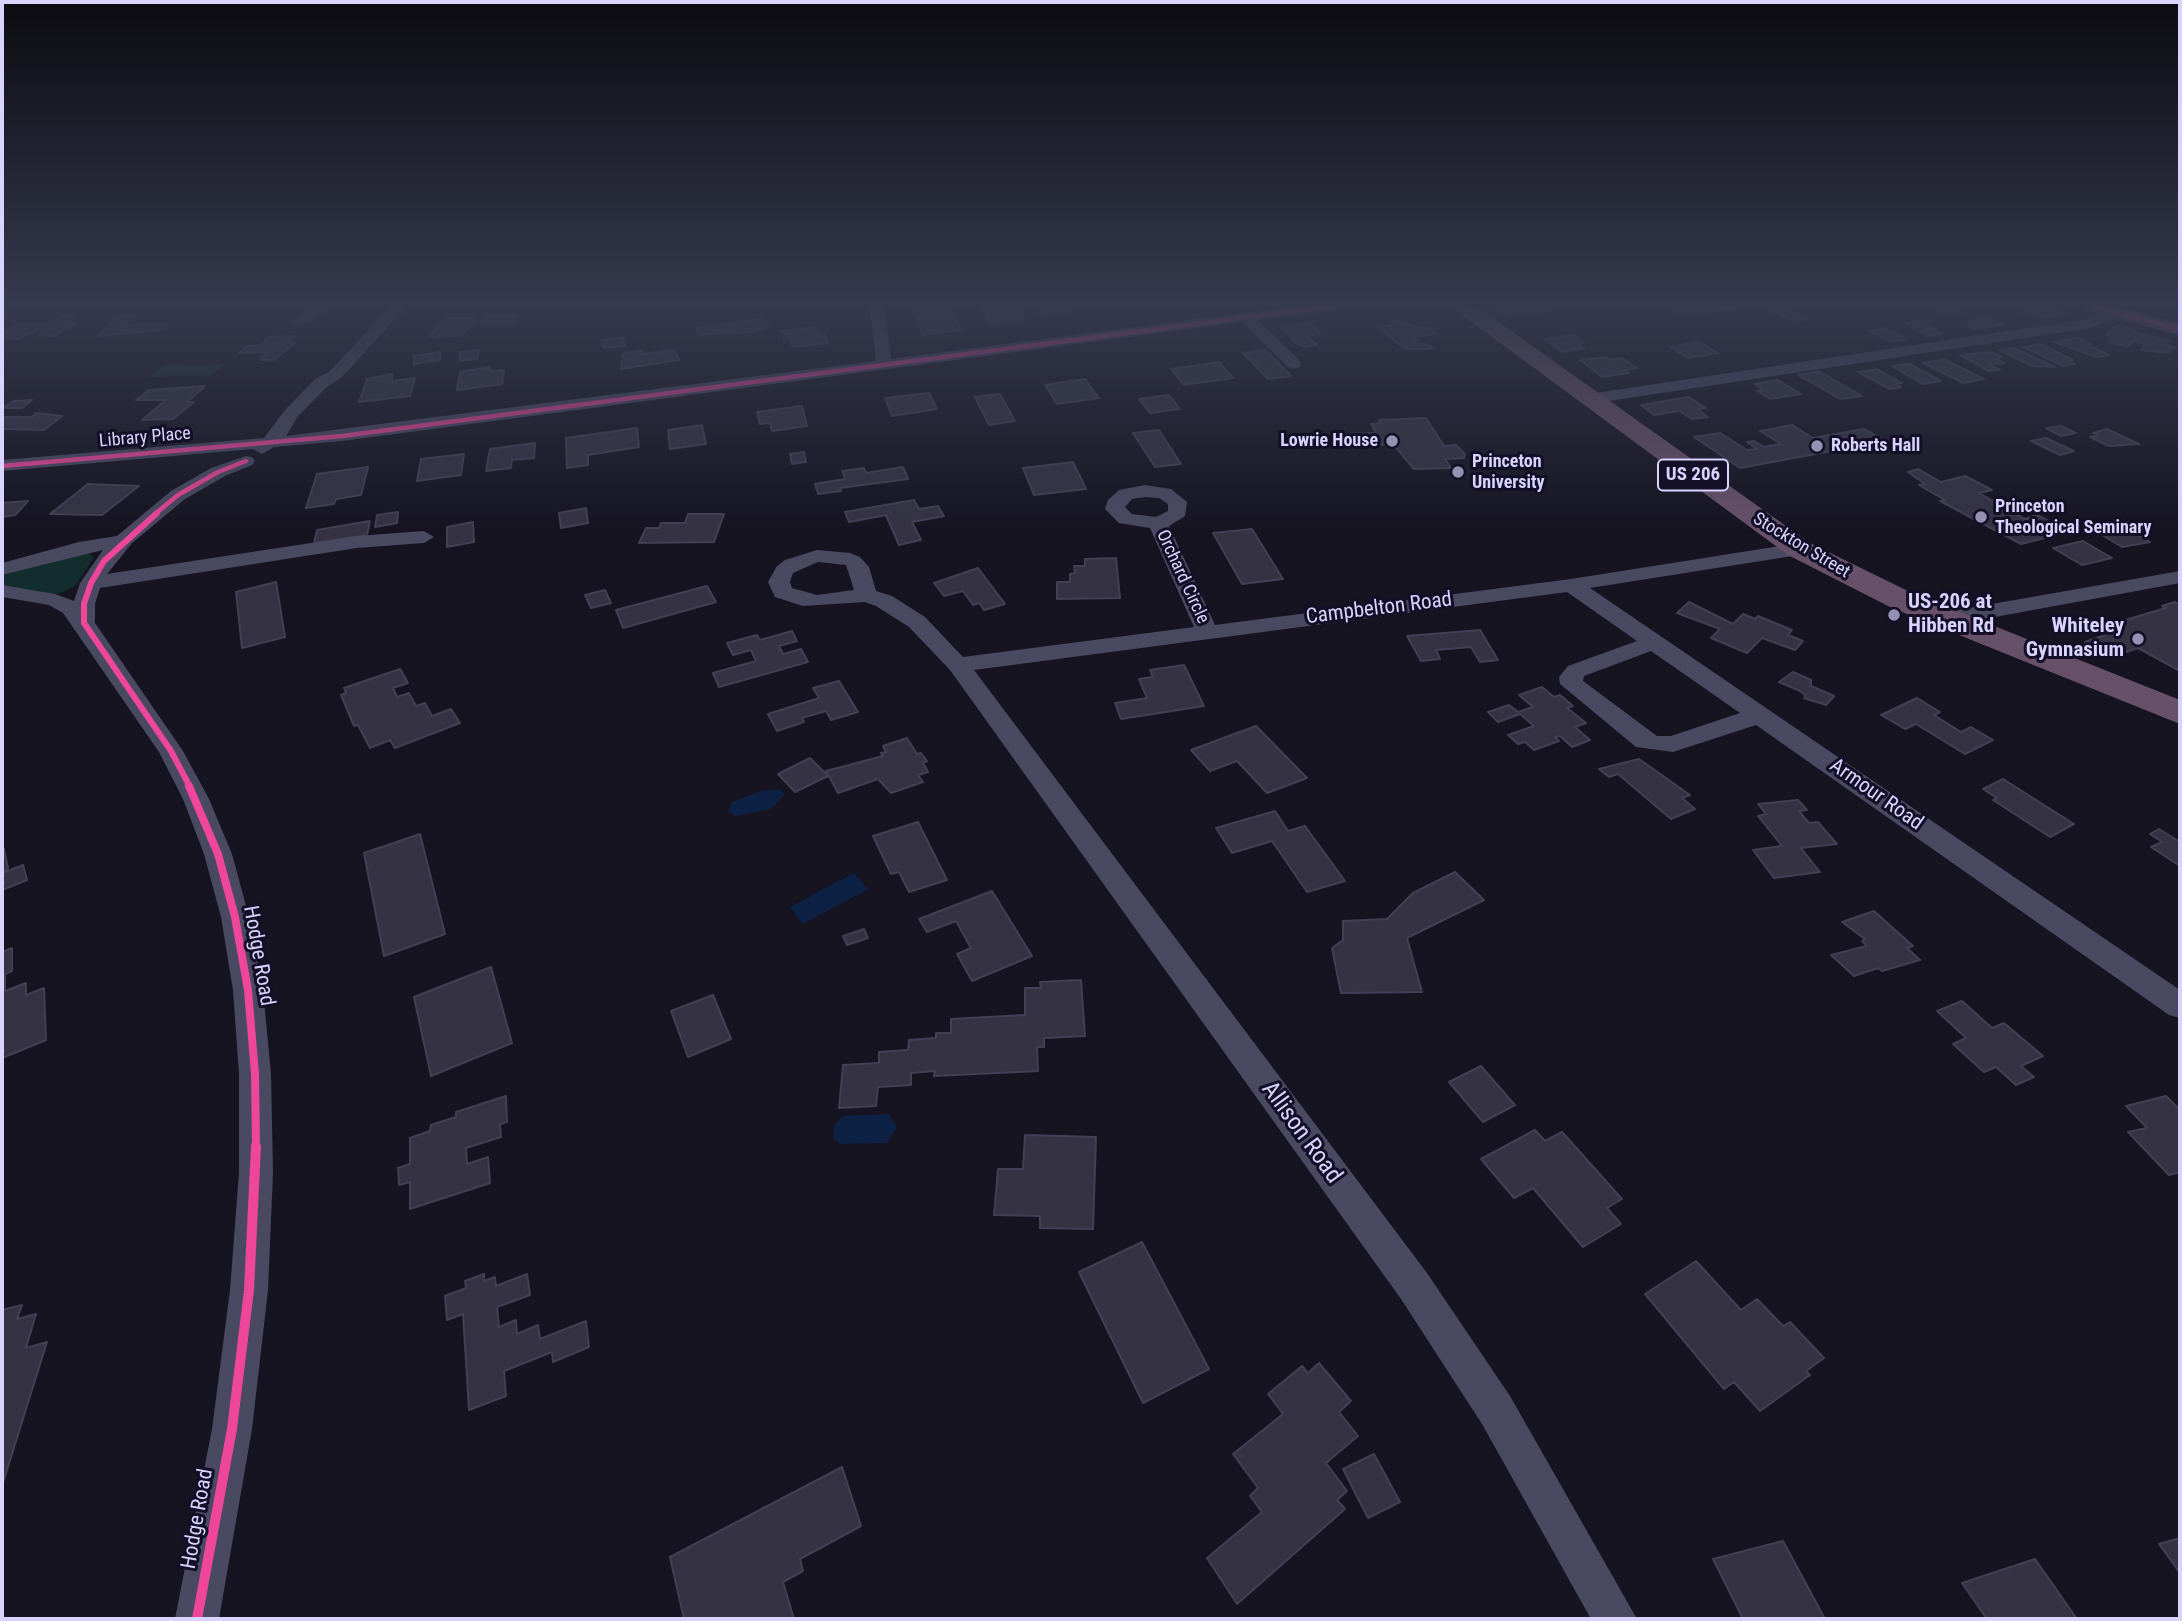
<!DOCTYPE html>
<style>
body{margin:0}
#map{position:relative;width:2182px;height:1621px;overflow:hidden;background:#161421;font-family:"Roboto Condensed",sans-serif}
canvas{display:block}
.frame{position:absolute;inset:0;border:4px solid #d9d4ff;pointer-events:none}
</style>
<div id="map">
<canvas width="2182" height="1621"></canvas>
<div class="frame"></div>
</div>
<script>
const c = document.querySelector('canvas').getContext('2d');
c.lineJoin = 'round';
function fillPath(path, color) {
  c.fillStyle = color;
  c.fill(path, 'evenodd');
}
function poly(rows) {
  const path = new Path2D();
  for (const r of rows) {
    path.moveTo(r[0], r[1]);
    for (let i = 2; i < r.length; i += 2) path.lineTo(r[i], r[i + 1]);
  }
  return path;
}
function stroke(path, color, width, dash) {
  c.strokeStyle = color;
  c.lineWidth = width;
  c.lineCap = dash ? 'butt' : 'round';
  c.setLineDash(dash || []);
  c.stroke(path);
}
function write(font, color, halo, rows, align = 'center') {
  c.font = font + ' "Roboto Condensed",sans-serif';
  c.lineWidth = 6;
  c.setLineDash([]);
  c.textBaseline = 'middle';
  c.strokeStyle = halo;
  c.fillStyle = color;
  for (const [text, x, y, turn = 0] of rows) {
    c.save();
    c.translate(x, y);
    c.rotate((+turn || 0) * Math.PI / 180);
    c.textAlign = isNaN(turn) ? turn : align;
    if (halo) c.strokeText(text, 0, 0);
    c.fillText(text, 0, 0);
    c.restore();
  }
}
const green = poly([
 [225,364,211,376,149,377,163,365],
 [88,553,94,557,76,585,64,592,53,595,2,586,2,576,8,573]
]);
const water = poly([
 [779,789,785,794,771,809,736,816,728,812,732,802,761,791],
 [854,873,868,889,803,924,790,907],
 [889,1114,897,1127,887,1143,840,1144,834,1139,834,1125,843,1116]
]);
const building = poly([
 [310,306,329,306,310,322,291,323,310,306],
 [910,306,948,306,962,330,924,335,910,306],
 [982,306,996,306,997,310,1019,308,1024,320,989,323,982,306],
 [1042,306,1071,306,1069,314,1040,313,1042,306],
 [1489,306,1554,306,1558,309,1503,316,1489,306],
 [1671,306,1746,306,1746,307,1682,314,1671,306],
 [1763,306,1784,306,1807,319,1796,322,1763,306],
 [1948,306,1963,313,1950,315,1934,308,1948,306],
 [2032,306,2042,306,2066,313,2055,318,2023,313,2032,306],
 [62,316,77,316,66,322,78,323,54,336,40,335,47,332,35,331,19,339,2,338,2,333,20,324,44,325,62,316],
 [136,316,123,325,168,324,163,330,98,336,115,317,136,316],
 [486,316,518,316,512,323,480,323,486,316],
 [1986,317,2003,325,1974,329,1961,323,1986,317],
 [445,318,477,318,461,336,428,337,445,318],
 [763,318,769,327,749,332,698,335,697,328,763,318],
 [1397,320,1419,328,1428,327,1438,334,1412,337,1421,344,1430,345,1432,349,1405,349,1377,327,1393,325,1392,321,1397,320],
 [1917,321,1925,324,1943,334,1927,336,1905,323,1917,321],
 [1310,323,1322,334,1307,336,1317,345,1305,347,1296,343,1280,327,1310,323],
 [2117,325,2135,330,2132,332,2142,334,2127,347,2109,342,2114,337,2106,335,2117,325],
 [815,327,818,334,824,333,828,343,793,347,790,338,784,339,781,331,815,327],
 [1885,328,1907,339,1892,342,1870,331,1885,328],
 [2144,334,2169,341,2165,345,2175,347,2168,353,2141,350,2146,344,2136,342,2144,334],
 [1574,335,1584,343,1578,343,1584,348,1562,352,1544,339,1574,335],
 [294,336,287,343,296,342,274,360,260,360,268,352,239,353,247,346,261,345,269,337,294,336],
 [624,337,625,346,603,348,602,340,624,337],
 [2079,338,2092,344,2087,345,2110,355,2096,357,2054,342,2079,338],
 [1700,342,1718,353,1688,358,1670,347,1700,342],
 [2040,344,2073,360,2068,361,2075,364,2063,366,2023,347,2040,344],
 [2014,348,2055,367,2032,366,1999,350,2014,348],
 [479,350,477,359,459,361,460,352,479,350],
 [642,350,642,354,674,350,679,360,621,369,623,354,642,350],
 [1266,350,1291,376,1268,379,1243,353,1266,350],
 [440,352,440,360,414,364,414,356,440,352],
 [1991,352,2002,357,1995,358,2004,363,1990,365,2000,370,1989,371,1960,355,1991,352],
 [1606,357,1610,360,1622,358,1637,368,1624,370,1629,373,1602,377,1580,360,1606,357],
 [1944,359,1984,379,1963,383,1923,363,1944,359],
 [1219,362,1233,378,1184,385,1171,369,1219,362],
 [1910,364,1941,381,1922,384,1892,366,1910,364],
 [490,367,489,371,504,370,502,384,457,390,460,372,490,367],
 [1877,369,1902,383,1895,384,1901,387,1890,389,1858,372,1877,369],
 [1819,371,1862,396,1840,399,1798,375,1819,371],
 [392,374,392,381,415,378,410,396,359,402,367,379,392,374],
 [1085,379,1099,398,1057,404,1045,385,1085,379],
 [1778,380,1801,394,1770,399,1757,391,1763,390,1754,384,1778,380],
 [205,386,187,402,194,402,173,419,142,420,166,400,136,400,149,390,205,386],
 [929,393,937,409,892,416,885,398,929,393],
 [1000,394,1015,421,989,425,975,397,1000,394],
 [1169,395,1180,409,1150,413,1139,399,1169,395],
 [1689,397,1706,408,1697,409,1708,417,1692,419,1679,411,1654,415,1641,405,1689,397],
 [32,400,22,408,2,408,13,401,32,400],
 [802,406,807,426,772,431,770,423,760,424,757,412,802,406],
 [36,413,62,416,44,430,2,429,2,417,32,417,36,413],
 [1426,418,1444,446,1456,445,1465,454,1464,458,1445,459,1451,468,1414,469,1393,444,1346,446,1342,438,1347,438,1345,434,1376,433,1371,424,1381,423,1379,420,1426,418],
 [702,425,706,444,670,449,668,430,702,425],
 [1792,425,1813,438,1864,429,1886,441,1740,468,1694,437,1720,433,1747,450,1757,449,1747,442,1754,441,1764,447,1781,444,1760,431,1792,425],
 [2061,426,2076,433,2061,436,2046,428,2061,426],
 [637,428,639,447,588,455,588,465,567,468,566,438,637,428],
 [2107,429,2139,444,2109,446,2090,437,2099,435,2093,433,2107,429],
 [1159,430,1181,464,1155,467,1133,433,1159,430],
 [2046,438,2074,451,2060,455,2031,441,2046,438],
 [535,443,534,458,512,460,511,468,486,471,490,449,535,443],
 [804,452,806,462,792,464,790,454,804,452],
 [464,454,461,475,417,481,421,459,464,454],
 [1073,462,1086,489,1034,495,1023,468,1073,462],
 [368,467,361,495,336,499,334,504,306,508,317,474,368,467],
 [903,467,908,479,840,488,841,491,818,494,815,484,845,479,842,471,864,468,866,473,903,467],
 [1918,469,1941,482,1965,476,1992,490,1979,493,2025,519,2038,515,2068,532,2021,544,1940,501,1945,500,1919,485,1925,484,1908,472,1918,469],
 [88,484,139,486,102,515,50,514,88,484],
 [914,500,919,509,938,506,944,516,912,522,921,540,899,545,886,515,849,522,845,512,914,500],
 [28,501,15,515,2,517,2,503,28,501],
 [586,508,588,523,561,528,559,513,586,508],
 [398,512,397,523,375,527,377,515,398,512],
 [688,514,724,514,714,542,639,543,646,528,659,528,661,523,685,523,688,514],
 [370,521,367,535,314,543,317,530,370,521],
 [473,522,474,542,447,547,447,527,473,522],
 [2121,525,2150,542,2122,547,2094,530,2121,525],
 [1252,529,1283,579,1242,584,1213,533,1252,529],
 [2083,541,2112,558,2082,565,2053,548,2083,541],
 [1116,558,1120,598,1057,599,1057,582,1070,582,1070,574,1075,573,1074,566,1085,566,1085,559,1116,558],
 [978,568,1005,604,984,610,979,603,973,605,963,591,944,596,934,583,978,568],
 [276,582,285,637,242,648,236,592,276,582],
 [707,586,716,602,623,628,616,610,707,586],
 [605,590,611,603,591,608,585,595,605,590],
 [1689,602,1733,624,1743,614,1755,619,1758,616,1792,630,1788,635,1803,641,1795,650,1762,638,1747,653,1711,638,1720,629,1677,613,1689,602],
 [2175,602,2180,605,2180,671,2138,648,2110,657,2085,642,2105,635,2095,629,2166,608,2162,606,2175,602],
 [1480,630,1498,660,1480,662,1471,647,1436,650,1440,659,1421,661,1407,636,1480,630],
 [792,631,797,641,779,646,783,654,801,649,808,662,719,687,713,673,756,661,751,650,733,655,727,643,757,635,760,640,792,631],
 [1184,665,1204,706,1121,719,1115,703,1147,698,1139,679,1153,677,1150,670,1184,665],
 [400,669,408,683,393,688,397,697,409,693,416,706,425,703,432,716,451,709,460,723,395,748,390,740,370,748,358,725,354,726,341,695,346,693,344,688,400,669],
 [1793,672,1811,680,1811,686,1834,696,1826,705,1804,698,1806,696,1800,691,1779,682,1793,672],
 [839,681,858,712,831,720,826,711,802,718,804,722,777,731,768,714,819,698,813,688,839,681],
 [1542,687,1554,697,1560,695,1573,706,1567,708,1586,723,1575,727,1590,740,1572,747,1560,736,1555,737,1559,741,1534,750,1525,742,1518,744,1508,735,1534,726,1520,714,1498,722,1488,712,1509,705,1518,712,1533,707,1519,695,1542,687],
 [1917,698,1940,712,1934,715,1961,732,1971,727,1993,740,1965,754,1916,724,1905,729,1881,715,1917,698],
 [1256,726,1307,778,1267,793,1237,761,1210,771,1191,750,1256,726],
 [907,738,917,754,921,753,927,761,923,763,928,772,918,775,923,782,891,793,878,779,838,793,826,771,883,756,881,753,886,752,883,746,907,738],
 [810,758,828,776,795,792,778,774,810,758],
 [1639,759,1690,795,1682,798,1695,809,1671,819,1618,774,1609,777,1599,769,1639,759],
 [2003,779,2074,824,2050,837,1993,800,1997,798,1983,789,2003,779],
 [1798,800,1807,810,1799,811,1809,823,1818,822,1837,844,1801,848,1820,872,1774,878,1753,850,1782,846,1758,816,1766,814,1758,804,1798,800],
 [1275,811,1288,831,1305,826,1345,881,1307,892,1272,841,1232,853,1216,828,1275,811],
 [918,822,947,880,909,892,899,872,891,874,873,836,918,822],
 [2159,829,2180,842,2180,866,2151,847,2162,842,2150,834,2159,829],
 [420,834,445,934,384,956,364,853,420,834],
 [4,849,8,868,3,873,23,865,27,880,2,890,2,850,4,849],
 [1455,872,1484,900,1407,938,1422,992,1341,993,1332,948,1343,940,1343,921,1387,919,1413,893,1455,872],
 [992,891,1032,956,972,981,957,954,971,948,956,921,927,932,919,919,992,891],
 [1874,911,1913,946,1907,948,1920,960,1882,971,1878,968,1854,976,1831,955,1867,946,1862,941,1865,939,1842,922,1874,911],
 [864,929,868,938,847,945,843,936,864,929],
 [12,948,12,971,5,974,5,991,26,983,26,995,44,988,46,1040,2,1058,2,952,12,948],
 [491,967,512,1043,431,1076,414,997,491,967],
 [1081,980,1085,1036,1044,1038,1044,1047,1037,1047,1038,1071,934,1076,935,1071,911,1073,911,1085,878,1087,876,1106,839,1108,843,1065,879,1063,879,1052,908,1050,909,1040,936,1038,936,1033,951,1033,951,1019,1025,1015,1025,988,1041,988,1040,982,1081,980],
 [713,995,731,1039,688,1057,671,1011,713,995],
 [1962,1001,1992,1028,2004,1023,2043,1056,2021,1066,2034,1077,2016,1085,1996,1067,1984,1072,1953,1044,1966,1038,1937,1011,1962,1001],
 [1481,1066,1515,1105,1483,1122,1449,1082,1481,1066],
 [506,1096,507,1122,500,1124,501,1137,466,1148,467,1164,488,1157,490,1183,410,1209,410,1182,399,1185,398,1168,410,1164,410,1138,430,1131,431,1125,456,1117,456,1112,506,1096],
 [2166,1096,2180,1110,2180,1172,2169,1175,2128,1132,2147,1128,2126,1106,2166,1096],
 [1535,1130,1545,1141,1562,1132,1622,1199,1607,1208,1621,1224,1583,1247,1533,1188,1514,1198,1481,1159,1535,1130],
 [1025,1135,1096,1137,1093,1229,1040,1228,1040,1216,994,1215,998,1169,1023,1169,1025,1135],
 [1142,1242,1209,1369,1143,1403,1079,1272,1142,1242],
 [1696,1261,1741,1310,1757,1299,1783,1326,1790,1322,1824,1358,1806,1371,1810,1375,1760,1411,1734,1382,1724,1389,1645,1294,1696,1261],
 [484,1274,484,1281,495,1277,496,1286,527,1274,530,1295,497,1307,499,1327,516,1320,517,1334,538,1325,540,1339,586,1321,589,1347,553,1362,552,1352,504,1371,506,1396,469,1410,463,1314,447,1320,445,1296,466,1288,465,1281,484,1274],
 [22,1305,17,1319,36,1314,26,1348,47,1342,2,1486,2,1310,22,1305],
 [1319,1363,1351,1401,1339,1412,1358,1436,1326,1463,1347,1491,1337,1500,1345,1509,1237,1604,1207,1558,1262,1512,1250,1496,1258,1488,1233,1454,1283,1414,1268,1394,1302,1366,1308,1373,1319,1363],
 [1374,1454,1400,1502,1368,1518,1343,1469,1374,1454],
 [842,1467,861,1526,800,1559,803,1571,783,1582,794,1619,684,1619,670,1557,842,1467],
 [2180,1538,2180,1573,2159,1544,2180,1538],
 [1783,1541,1825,1619,1743,1619,1713,1559,1783,1541],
 [2035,1559,2077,1619,1987,1619,1962,1583,2035,1559]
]);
const minor = poly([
 [391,306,407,306,342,377,327,387,298,416,286,436,876,361,870,306,884,306,891,359,1295,306,1339,306,1332,310,1258,320,1300,361,1300,367,1294,369,1288,367,1243,322,342,441,274,447,262,454,253,449,2,471,2,460,264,438,285,410,315,379,330,371,391,306],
 [2110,307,2117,311,2109,321,2090,328,1589,404,1581,399,1589,394,2087,319,2110,307],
 [246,456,252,457,255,461,252,465,225,476,185,499,132,543,107,574,357,536,424,531,434,537,424,543,357,548,100,588,95,604,95,623,183,751,209,799,232,854,249,917,263,990,271,1074,273,1173,268,1290,252,1429,219,1619,175,1619,212,1429,230,1290,239,1173,239,1074,233,990,221,917,204,854,183,799,159,752,63,613,49,605,2,597,2,585,55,594,74,601,80,583,103,550,2,575,2,563,79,542,117,536,171,491,211,468,246,456],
 [1145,485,1171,489,1187,502,1185,516,1169,526,1215,625,1571,579,1799,543,1806,545,1809,549,1799,555,1590,588,2180,990,2180,1018,2169,1015,1756,725,1673,752,1636,747,1560,684,1559,677,1568,666,1637,641,1567,592,974,670,1427,1273,1510,1396,1637,1619,1591,1619,1482,1424,1401,1299,950,670,909,627,876,606,865,602,803,606,775,597,768,582,777,566,785,560,817,550,850,553,860,557,869,567,876,591,892,596,925,617,963,657,1194,627,1150,528,1119,523,1105,509,1108,500,1119,490,1145,485],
 [1145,497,1159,498,1168,504,1168,511,1156,517,1132,514,1125,507,1132,499,1145,497],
 [818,562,846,565,854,590,817,595,792,588,790,582,793,573,818,562],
 [1651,651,1740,713,1671,736,1657,736,1583,681,1584,676,1651,651],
 [2180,571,2180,583,1946,626,1935,619,1946,612,2180,571]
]);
const major = poly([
 [2083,306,2115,306,2180,323,2180,335,2085,310,2083,306]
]);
const highway = poly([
 [1450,306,1476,306,1810,543,1914,594,2180,700,2180,724,1892,608,1788,555,1450,306]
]);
const cyclewayFar3 = poly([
 [2092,306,2180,329],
 [2,466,342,436,1332,306],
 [155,514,178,495,218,472,246,461]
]);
const cyclewayFar2 = poly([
 [157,513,104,561,91,583,84,604,84,623,171,751,190,787]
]);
const cyclewayFar1 = poly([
 [189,786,218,854,235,917,248,990,255,1074,256,1147]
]);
const cycleway = poly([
 [197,1619,232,1429,249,1290,256,1146]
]);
const markers = [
 [1392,441,7,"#9591b1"],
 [1817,446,7,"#9591b1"],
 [1458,472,7,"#9591b1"],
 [1981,517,7,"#9591b1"],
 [1894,615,7,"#9591b1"],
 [2138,639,7,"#9591b1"]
];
const farStreetnames = [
 ["Library Place",145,438,-5],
 ["Stockton Street",1801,546,31],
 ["Orchard Circle",1182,577,65]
];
const farPoinames = [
 ["Lowrie House",1378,441,"right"],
 ["Roberts Hall",1831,446],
 ["Princeton",1472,462],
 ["University",1472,483],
 ["Princeton",1995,507],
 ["Theological Seminary",1995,528]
];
const shields = [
 [1693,475,70]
];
const shieldNames = [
 ["US 206",1693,475]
];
const poiNames = [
 ["US-206 at",1908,603],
 ["Hibben Rd",1908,627],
 ["Whiteley",2124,627,"right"],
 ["Gymnasium",2124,651,"right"]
];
const streetNames = [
 ["Campbelton Road",1379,609,-7],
 ["Armour Road",1876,795,35],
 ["Hodge Road",258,956,80],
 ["Hodge Road",198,1519,-80]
];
const nearStreetnames = [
 ["Allison Road",1301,1133,54]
];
fillPath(green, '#132c2d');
fillPath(water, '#0d2144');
fillPath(building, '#343243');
stroke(building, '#433f54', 2);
fillPath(minor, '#4a4962');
fillPath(major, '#5e5373');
fillPath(highway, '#67516a');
stroke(cyclewayFar3, '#ed469a', 4.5);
stroke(cyclewayFar2, '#ed469a', 6);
stroke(cyclewayFar1, '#ed469a', 8);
stroke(cycleway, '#ed469a', 10);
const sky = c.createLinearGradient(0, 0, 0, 533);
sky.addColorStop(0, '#0c0b12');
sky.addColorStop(0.57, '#363a4e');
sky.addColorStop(1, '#363a4e00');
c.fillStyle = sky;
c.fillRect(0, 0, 2182, 533);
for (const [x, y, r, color] of markers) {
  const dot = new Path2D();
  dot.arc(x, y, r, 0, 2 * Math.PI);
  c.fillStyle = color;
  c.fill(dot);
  stroke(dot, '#130f26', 2.5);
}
write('18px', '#d9d4ff', '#130f26', farStreetnames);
write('bold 18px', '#d9d4ff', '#130f26', farPoinames, 'left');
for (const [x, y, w] of shields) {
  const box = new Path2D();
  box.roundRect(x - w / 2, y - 15.5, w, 31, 5);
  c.fillStyle = '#130f26';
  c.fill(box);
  stroke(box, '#d9d4ff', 2);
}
write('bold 19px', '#d9d4ff', null, shieldNames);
write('bold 21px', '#d9d4ff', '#130f26', poiNames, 'left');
write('21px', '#d9d4ff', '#130f26', streetNames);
write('24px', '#d9d4ff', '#130f26', nearStreetnames);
</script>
